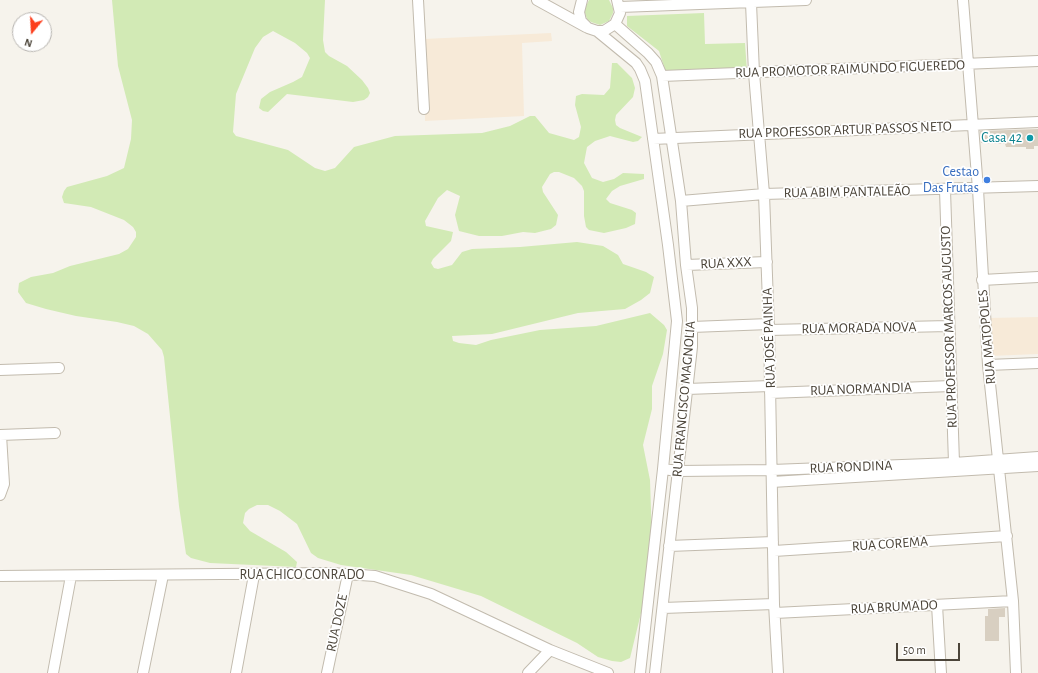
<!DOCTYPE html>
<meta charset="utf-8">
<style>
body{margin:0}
#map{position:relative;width:1038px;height:673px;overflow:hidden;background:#f6f3ec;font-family:"Alegreya Sans",sans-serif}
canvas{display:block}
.north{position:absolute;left:12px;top:12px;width:40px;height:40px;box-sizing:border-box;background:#fff;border:1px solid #b7b4b0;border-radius:50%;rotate:198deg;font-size:11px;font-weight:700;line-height:16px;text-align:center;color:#4b4439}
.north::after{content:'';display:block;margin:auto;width:14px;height:18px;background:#fc3f1d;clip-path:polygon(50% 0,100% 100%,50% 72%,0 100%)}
.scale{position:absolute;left:896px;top:643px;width:64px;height:18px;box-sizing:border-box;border:2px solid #4b4439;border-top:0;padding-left:5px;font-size:12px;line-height:14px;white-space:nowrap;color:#4b4439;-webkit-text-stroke:3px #fff;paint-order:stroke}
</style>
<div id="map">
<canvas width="1038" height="673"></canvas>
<div class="north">N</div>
<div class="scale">50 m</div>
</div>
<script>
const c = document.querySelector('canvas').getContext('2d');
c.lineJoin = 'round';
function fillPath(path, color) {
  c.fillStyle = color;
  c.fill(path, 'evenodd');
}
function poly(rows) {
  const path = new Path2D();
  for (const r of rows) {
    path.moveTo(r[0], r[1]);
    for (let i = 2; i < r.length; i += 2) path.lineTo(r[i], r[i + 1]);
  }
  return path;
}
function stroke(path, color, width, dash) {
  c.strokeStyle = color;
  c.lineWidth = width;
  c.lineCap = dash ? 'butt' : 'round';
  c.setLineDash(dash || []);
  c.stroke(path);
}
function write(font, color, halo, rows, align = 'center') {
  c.font = font + ' "Alegreya Sans",sans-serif';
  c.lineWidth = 3.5;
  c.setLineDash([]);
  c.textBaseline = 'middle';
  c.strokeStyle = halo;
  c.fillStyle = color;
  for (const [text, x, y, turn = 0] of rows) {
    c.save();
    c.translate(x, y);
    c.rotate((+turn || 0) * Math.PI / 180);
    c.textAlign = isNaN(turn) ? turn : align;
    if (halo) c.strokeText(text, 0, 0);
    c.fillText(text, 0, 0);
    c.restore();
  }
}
const commercial = poly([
 [551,33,552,41,522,43,524,116,425,121,424,39],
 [1038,317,1038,354,990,356,989,318]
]);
const green = poly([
 [112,0,325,0,323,40,325,52,329,56,347,66,362,80,368,88,370,93,368,97,364,100,353,102,287,94,268,112,263,111,259,108,261,99,270,92,293,82,302,77,310,58,307,53,295,43,273,31,263,37,255,48,236,94,233,132,236,136,288,150,315,168,325,171,335,168,354,147,395,136,482,133,510,126,530,116,535,116,549,133,574,140,579,137,581,127,575,105,576,96,582,94,604,95,610,88,612,63,617,63,632,78,635,88,633,97,616,115,615,120,616,125,620,128,642,137,638,141,633,142,610,136,595,141,587,147,584,163,592,178,603,182,614,179,623,173,644,174,644,179,620,186,612,191,606,199,610,203,632,210,636,213,635,224,626,228,604,233,589,230,586,227,584,216,584,191,582,186,574,178,559,172,554,172,550,174,542,187,543,192,558,215,556,225,551,229,535,233,523,232,502,236,479,236,459,231,455,215,460,196,447,190,438,198,425,221,426,226,453,232,451,241,433,259,431,263,434,268,438,269,452,265,462,252,472,249,520,247,577,242,603,246,618,255,623,264,646,272,654,277,650,293,641,300,625,309,578,313,492,334,452,336,453,341,459,343,476,345,491,340,540,330,596,326,650,313,664,325,667,330,663,354,652,386,652,409,643,445,650,480,652,540,649,570,642,609,630,658,621,662,612,661,598,657,577,643,481,596,411,575,341,565,318,558,311,553,297,524,280,511,268,505,257,505,249,509,245,513,243,523,250,531,286,552,297,562,296,567,210,563,191,558,186,554,179,506,164,357,162,350,148,334,134,326,117,322,76,316,46,309,26,303,18,292,19,283,31,277,53,273,70,266,119,254,128,249,136,237,136,232,133,227,124,220,91,207,64,203,62,197,64,191,67,187,107,176,124,168,131,139,132,120,118,66],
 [589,0,609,0,613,8,613,13,609,21,600,25,591,22,587,19,584,10],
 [704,13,705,44,745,43,747,71,666,73,659,51,627,26,627,16]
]);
const building = poly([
 [1038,129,1038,146,1034,146,1034,149,1026,149,1026,147,1006,147,1005,144,981,143,980,131],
 [1005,608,1005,617,999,617,999,641,985,641,985,616,988,616,988,609]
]);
const minor = poly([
 [418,0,424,109],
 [537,0,586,27],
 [582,0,579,12,581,21,588,28,597,31,604,31,615,24,620,13,617,0],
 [963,0,978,189,988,365,1013,601,1016,673],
 [751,3,754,73,764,194,769,330,774,604,778,673],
 [620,7,806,0],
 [615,24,648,53,656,62,662,76,681,201,686,265,692,308,692,347,655,673],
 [597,31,636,63,640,69,645,81,668,245,677,321,663,469,640,673],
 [662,76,1038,61],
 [653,139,1038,122],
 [945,190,954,463],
 [681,201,764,194,1038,186],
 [686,265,767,262],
 [982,280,1038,277],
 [692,327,769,324],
 [769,330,949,326],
 [988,365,1038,363],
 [0,370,59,368],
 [687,389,770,386],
 [770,393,951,386],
 [0,435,55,433],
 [663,469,678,471,772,470,954,463,1038,457],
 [772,482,1038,466],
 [0,495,4,484,1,435],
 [669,546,773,542],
 [774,551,1007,536],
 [0,576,331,573,375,576,431,594,550,650,608,673],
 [937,605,941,673],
 [663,608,774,604],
 [775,613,1013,601],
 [53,673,71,576],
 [143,673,163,575],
 [236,673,254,575],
 [327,673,348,574],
 [528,673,550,650]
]);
const markers = [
 [1030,138,4,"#0f9aa8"],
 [987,180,4,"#3f7fe0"]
];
const streetNames = [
 ["RUA PROMOTOR RAIMUNDO FIGUEREDO",850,69,-2],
 ["RUA PROFESSOR ARTUR PASSOS NETO",845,130,-2],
 ["RUA ABIM PANTALEÃO",847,192,-1],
 ["RUA XXX",726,263,-3],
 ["RUA PROFESSOR MARCOS AUGUSTO",949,327,-92],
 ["RUA MORADA NOVA",859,328,-1],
 ["RUA MATOPOLES",987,337,-95],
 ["RUA JOSÉ PAINHA",769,338,-92],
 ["RUA NORMANDIA",861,389,-2],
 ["RUA FRANCISCO MAGNOLIA",684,399,-85],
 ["RUA RONDINA",851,467,-2],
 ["RUA COREMA",890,544,-4],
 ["RUA CHICO CONRADO",302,575],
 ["RUA BRUMADO",894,607,-3],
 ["RUA DOZE",337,623,-78]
];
const cultureNames = [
 ["Casa 42",1022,138]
];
const shopNames = [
 ["Cestao",979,172],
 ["Das Frutas",979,188]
];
fillPath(commercial, '#f7ead8');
fillPath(green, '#d2eab5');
fillPath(building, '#d8cfc1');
stroke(minor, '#c2bbae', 12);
stroke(minor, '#fff', 10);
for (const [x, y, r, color] of markers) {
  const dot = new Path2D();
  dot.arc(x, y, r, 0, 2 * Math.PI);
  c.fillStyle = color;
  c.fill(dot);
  stroke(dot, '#fff', 1.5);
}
write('14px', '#4b4439', '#fff', streetNames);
write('14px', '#0d838f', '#fff', cultureNames, 'right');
write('14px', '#366cbe', '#fff', shopNames, 'right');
</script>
